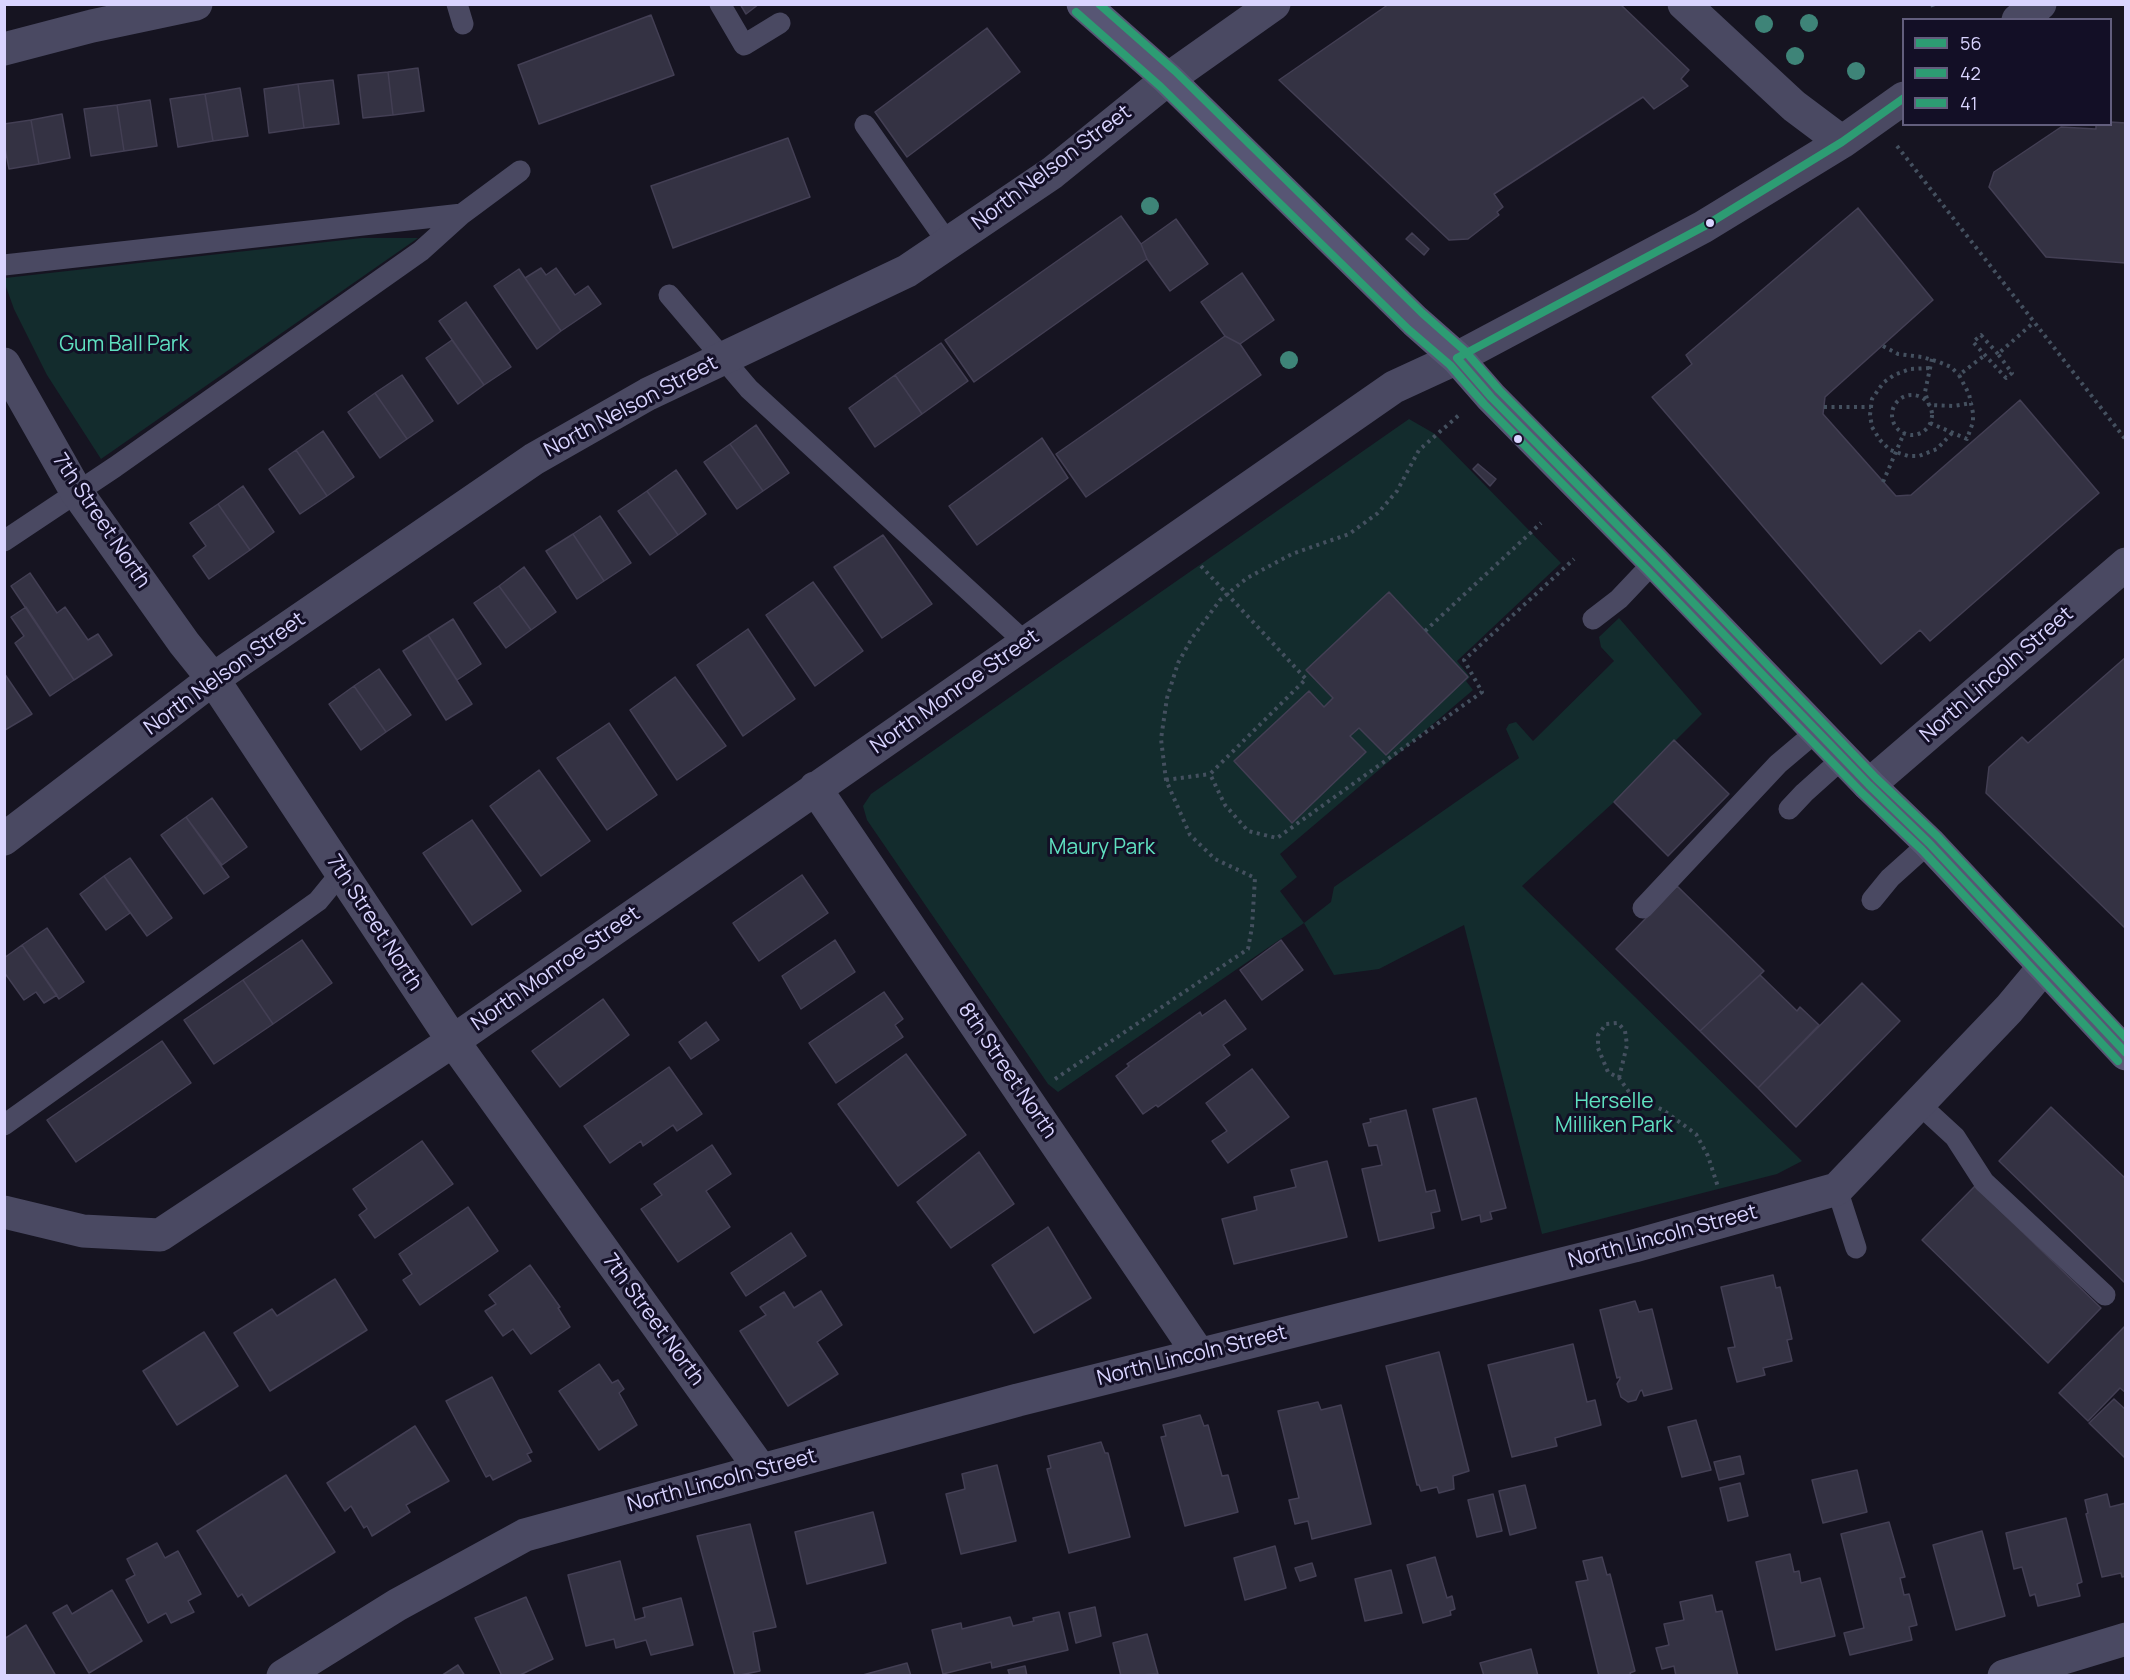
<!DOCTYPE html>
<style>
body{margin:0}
#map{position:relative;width:2130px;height:1680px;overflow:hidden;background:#161421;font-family:Manrope,sans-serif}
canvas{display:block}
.frame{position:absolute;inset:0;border:6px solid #d9d4ff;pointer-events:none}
.legend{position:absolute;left:1902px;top:18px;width:210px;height:108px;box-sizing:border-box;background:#130f26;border:2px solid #625e7d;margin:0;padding:8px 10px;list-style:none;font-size:18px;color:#d9d4ff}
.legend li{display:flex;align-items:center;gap:12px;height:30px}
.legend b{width:30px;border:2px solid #625e7d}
</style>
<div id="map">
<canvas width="2130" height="1680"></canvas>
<div class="frame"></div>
<ul class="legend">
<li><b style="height:8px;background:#2d9c73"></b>56</li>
<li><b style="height:8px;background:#2d9c73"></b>42</li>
<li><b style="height:8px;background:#2d9c73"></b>41</li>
</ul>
</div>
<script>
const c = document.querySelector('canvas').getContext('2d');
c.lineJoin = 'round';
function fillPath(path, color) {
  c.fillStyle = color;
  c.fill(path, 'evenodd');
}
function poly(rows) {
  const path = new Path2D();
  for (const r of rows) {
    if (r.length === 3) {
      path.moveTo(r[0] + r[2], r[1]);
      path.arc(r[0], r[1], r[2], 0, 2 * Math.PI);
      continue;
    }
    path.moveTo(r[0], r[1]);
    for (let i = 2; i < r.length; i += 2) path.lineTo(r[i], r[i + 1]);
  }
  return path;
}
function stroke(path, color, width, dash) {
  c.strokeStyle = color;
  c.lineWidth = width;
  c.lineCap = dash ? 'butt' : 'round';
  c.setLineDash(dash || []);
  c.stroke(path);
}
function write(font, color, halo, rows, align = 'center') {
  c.font = font + ' Manrope,sans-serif';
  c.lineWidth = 6;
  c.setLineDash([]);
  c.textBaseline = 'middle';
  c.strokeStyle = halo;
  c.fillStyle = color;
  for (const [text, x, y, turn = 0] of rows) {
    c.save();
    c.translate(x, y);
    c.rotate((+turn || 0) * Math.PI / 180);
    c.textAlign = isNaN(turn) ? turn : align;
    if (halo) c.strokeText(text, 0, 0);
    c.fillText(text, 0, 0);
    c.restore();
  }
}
const green = poly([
 [362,238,418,238,101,459,47,375,14,309,5,284,5,278],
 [1409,419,1435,434,1561,563,1457,661,1470,677,1466,681,1473,690,1280,854,1297,877,1280,891,1304,923,1331,902,1334,887,1519,758,1506,729,1509,724,1516,722,1533,741,1614,661,1601,647,1599,637,1619,618,1702,714,1614,802,1522,886,1802,1161,1777,1174,1542,1234,1464,925,1379,969,1334,975,1304,923,1058,1092,1048,1084,867,820,863,806,871,794]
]);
const building = poly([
 [740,4,759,4,746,14,740,4],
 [1389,4,1620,4,1689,70,1681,79,1688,86,1654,109,1643,97,1494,194,1503,207,1497,212,1499,215,1468,239,1449,240,1279,80,1389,4],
 [651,15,674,75,539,124,518,65,651,15],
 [987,28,1020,72,907,157,875,112,987,28],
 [418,68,424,111,393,115,388,72,418,68],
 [388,72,393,115,363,118,358,75,388,72],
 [333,80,339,124,304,128,298,84,333,80],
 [298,84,304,128,269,133,264,89,298,84],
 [240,88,248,136,213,141,205,94,240,88],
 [205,94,213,141,178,147,170,99,205,94],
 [150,100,157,146,124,151,117,105,150,100],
 [117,105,124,151,91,156,84,109,117,105],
 [62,114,70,158,39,164,31,120,62,114],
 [31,120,39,164,9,169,4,143,4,124,31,120],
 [2110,122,2126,123,2126,263,2046,257,1989,187,1994,172,2061,127,2096,129,2096,124,2110,124,2110,122],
 [788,138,810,197,673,248,651,186,788,138],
 [1858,208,1933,300,1825,397,1823,414,1896,496,1911,495,2020,400,2099,493,1930,641,1920,630,1881,664,1652,397,1692,364,1686,355,1858,208],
 [1121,216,1141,244,1147,259,974,382,945,340,1121,216],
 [1176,219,1208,264,1170,291,1147,259,1141,244,1176,219],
 [1412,233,1429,249,1424,255,1406,239,1412,233],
 [541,268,546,275,556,268,575,295,588,286,601,304,561,331,525,278,541,268],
 [519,269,561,331,537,349,494,286,519,269],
 [1242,273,1274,320,1240,344,1225,336,1201,302,1242,273],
 [466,302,511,367,484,385,439,321,466,302],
 [1225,336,1240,344,1261,375,1086,497,1056,454,1225,336],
 [452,340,484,385,458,404,426,358,452,340],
 [941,343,968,381,922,414,895,375,941,343],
 [402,375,433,421,407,439,375,393,402,375],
 [895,375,922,414,875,447,849,408,895,375],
 [375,393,407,439,380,458,348,412,375,393],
 [756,425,789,473,763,491,730,444,756,425],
 [323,431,354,477,327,496,296,450,323,431],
 [1042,438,1068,478,977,545,949,506,1042,438],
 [730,444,763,491,737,509,704,462,730,444],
 [296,450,327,496,300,514,269,469,296,450],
 [1478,464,1496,479,1490,486,1473,469,1478,464],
 [676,470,706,514,678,535,647,491,676,470],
 [243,486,274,532,250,550,218,504,243,486],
 [647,491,678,535,650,555,618,511,647,491],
 [218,504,250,550,209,579,193,556,206,546,190,523,218,504],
 [600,516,631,563,604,581,573,534,600,516],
 [573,534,604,581,577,599,546,551,573,534],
 [883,535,932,604,882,638,834,567,883,535],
 [524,567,556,612,531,630,499,586,524,567],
 [30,573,57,613,65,607,88,640,98,634,112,655,74,680,11,586,30,573],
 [813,582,863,651,815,686,766,615,813,582],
 [499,586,531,630,506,648,474,603,499,586],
 [1389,592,1468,677,1386,755,1359,728,1350,736,1366,752,1292,823,1234,761,1309,691,1324,707,1333,698,1306,670,1389,592],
 [26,607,74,680,50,696,15,643,24,636,11,617,26,607],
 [453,619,481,664,457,680,428,635,453,619],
 [748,629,795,699,743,736,697,665,748,629],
 [428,635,472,704,446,720,403,651,428,635],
 [2126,657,2126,929,1986,793,1989,767,2022,737,2028,743,2126,657],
 [379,669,411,715,386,732,354,686,379,669],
 [4,673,32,714,5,730,4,729,4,673],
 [675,677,726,746,677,780,630,710,675,677],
 [354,686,386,732,361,750,329,704,354,686],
 [609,723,657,795,607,830,557,758,609,723],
 [1674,740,1729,794,1668,856,1614,802,1674,740],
 [539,770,590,841,541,876,490,806,539,770],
 [212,798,247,847,222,865,186,817,212,798],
 [186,817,229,877,204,894,161,835,186,817],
 [472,820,521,891,472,925,423,853,472,820],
 [130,858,172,918,147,936,104,876,130,858],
 [802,875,828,913,759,961,733,923,802,875],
 [104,876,130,913,106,930,80,894,104,876],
 [1677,886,1764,971,1700,1031,1616,949,1677,886],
 [47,928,84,982,59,999,22,945,47,928],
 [302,940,332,983,273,1024,243,980,302,940],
 [835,940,855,972,801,1009,782,976,835,940],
 [1281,940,1303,970,1262,1000,1240,970,1281,940],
 [22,945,57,995,44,1003,36,992,24,1000,4,972,4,958,22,945],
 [1760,975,1797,1011,1800,1007,1819,1025,1758,1088,1700,1031,1760,975],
 [243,980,273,1024,214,1064,184,1020,243,980],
 [1862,983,1900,1021,1796,1127,1758,1088,1862,983],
 [884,992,903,1019,895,1025,903,1037,836,1083,809,1043,884,992],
 [603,999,629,1035,560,1087,532,1051,603,999],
 [1225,1000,1246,1029,1223,1045,1230,1055,1158,1107,1156,1105,1143,1114,1116,1076,1129,1066,1127,1064,1200,1012,1202,1016,1225,1000],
 [706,1022,719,1040,691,1059,679,1042,706,1022],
 [162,1041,191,1083,76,1162,47,1120,162,1041],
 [906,1054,966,1135,898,1186,838,1104,906,1054],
 [669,1067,702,1114,677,1131,673,1125,643,1146,641,1141,610,1163,584,1126,669,1067],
 [1252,1069,1289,1117,1228,1163,1212,1141,1227,1131,1206,1103,1252,1069],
 [1476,1098,1506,1208,1490,1212,1492,1219,1481,1222,1480,1215,1462,1220,1433,1109,1476,1098],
 [2051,1107,2126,1179,2125,1283,1999,1161,2051,1107],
 [1406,1110,1426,1192,1435,1190,1440,1211,1431,1213,1434,1228,1379,1241,1362,1169,1382,1165,1377,1145,1369,1146,1363,1124,1371,1122,1370,1119,1406,1110],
 [422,1141,453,1184,375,1238,359,1215,367,1209,353,1189,422,1141],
 [712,1145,731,1174,706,1191,730,1227,678,1262,641,1209,662,1195,654,1184,712,1145],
 [979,1152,1014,1204,951,1248,917,1202,979,1152],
 [1327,1161,1347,1237,1234,1264,1222,1219,1257,1210,1254,1197,1296,1187,1291,1170,1327,1161],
 [1975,1186,2101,1308,2048,1363,1922,1240,1975,1186],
 [468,1207,498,1251,420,1305,403,1280,412,1274,399,1254,468,1207],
 [1048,1227,1091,1298,1034,1333,992,1265,1048,1227],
 [791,1233,806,1256,746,1296,731,1273,791,1233],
 [530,1265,560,1307,558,1308,570,1327,531,1354,513,1329,503,1336,485,1311,496,1304,489,1295,530,1265],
 [1773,1275,1776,1288,1780,1287,1792,1339,1787,1340,1792,1361,1763,1368,1765,1375,1737,1382,1728,1348,1735,1347,1721,1287,1773,1275],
 [335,1279,367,1330,270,1391,234,1333,272,1309,277,1316,335,1279],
 [821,1291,842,1325,817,1342,838,1374,788,1406,740,1331,766,1315,760,1307,784,1292,794,1308,821,1291],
 [1635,1301,1639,1312,1652,1309,1672,1389,1644,1396,1642,1390,1640,1391,1636,1400,1628,1402,1621,1397,1617,1384,1620,1379,1620,1377,1617,1378,1600,1310,1635,1301],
 [2126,1325,2126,1393,2120,1388,2088,1421,2059,1393,2126,1325],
 [204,1332,238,1386,177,1425,143,1371,204,1332],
 [1573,1344,1587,1402,1595,1400,1601,1425,1555,1438,1557,1446,1512,1457,1488,1365,1573,1344],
 [1439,1352,1469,1471,1453,1476,1454,1489,1439,1493,1437,1487,1421,1491,1419,1485,1417,1485,1386,1366,1439,1352],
 [599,1364,612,1383,618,1380,624,1389,619,1393,637,1425,599,1450,559,1391,599,1364],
 [492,1377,532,1452,527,1454,531,1461,493,1480,490,1475,486,1477,446,1401,492,1377],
 [2114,1399,2126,1410,2126,1459,2089,1423,2114,1399],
 [1318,1402,1321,1410,1341,1405,1371,1524,1312,1539,1308,1521,1295,1524,1289,1500,1299,1498,1278,1411,1318,1402],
 [1200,1415,1204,1426,1208,1425,1222,1476,1228,1475,1238,1512,1185,1526,1161,1437,1166,1436,1163,1425,1200,1415],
 [1696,1420,1711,1470,1682,1477,1668,1427,1696,1420],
 [415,1426,449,1481,406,1505,410,1512,372,1536,367,1526,364,1528,351,1506,345,1511,327,1483,415,1426],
 [1101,1442,1105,1453,1108,1453,1130,1537,1069,1553,1047,1469,1051,1468,1048,1456,1101,1442],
 [1740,1456,1744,1474,1719,1480,1714,1462,1740,1456],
 [997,1465,1016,1541,961,1554,946,1494,965,1489,962,1474,997,1465],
 [1857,1470,1867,1512,1823,1523,1812,1480,1857,1470],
 [286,1475,335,1552,249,1606,242,1594,238,1597,197,1531,286,1475],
 [1740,1483,1748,1516,1728,1521,1720,1488,1740,1483],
 [1525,1485,1536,1528,1510,1535,1499,1491,1525,1485],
 [1493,1494,1502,1531,1477,1537,1468,1500,1493,1494],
 [2107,1494,2110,1507,2126,1503,2126,1576,2122,1577,2121,1573,2102,1577,2086,1514,2088,1513,2085,1500,2107,1494],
 [873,1512,886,1563,807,1584,795,1532,873,1512],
 [2066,1518,2082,1582,2077,1584,2080,1596,2038,1606,2035,1594,2030,1596,2022,1567,2014,1569,2006,1533,2066,1518],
 [1889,1522,1905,1577,1900,1578,1904,1595,1909,1594,1917,1625,1909,1627,1912,1640,1850,1655,1844,1633,1864,1628,1841,1534,1889,1522],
 [750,1524,776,1627,753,1632,760,1671,735,1676,697,1536,750,1524],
 [1982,1531,2005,1616,1956,1630,1933,1545,1982,1531],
 [157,1543,165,1558,178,1551,201,1594,188,1601,194,1612,171,1623,166,1613,148,1623,126,1580,135,1575,127,1559,157,1543],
 [1275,1546,1286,1588,1245,1600,1234,1558,1275,1546],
 [1790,1554,1794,1572,1799,1571,1801,1583,1820,1578,1835,1636,1776,1650,1756,1562,1790,1554],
 [1435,1557,1447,1598,1452,1596,1455,1609,1450,1611,1451,1615,1423,1623,1407,1565,1435,1557],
 [1602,1557,1607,1575,1610,1574,1635,1671,1630,1673,1631,1676,1599,1676,1576,1582,1588,1580,1583,1561,1602,1557],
 [620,1561,635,1620,645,1617,643,1608,681,1598,693,1645,651,1655,646,1640,616,1648,614,1639,586,1646,568,1575,620,1561],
 [1312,1563,1316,1576,1300,1581,1295,1568,1312,1563],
 [1391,1570,1402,1613,1365,1621,1355,1579,1391,1570],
 [112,1590,142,1641,89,1673,53,1613,67,1605,72,1614,112,1590],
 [1712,1595,1716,1612,1722,1611,1738,1676,1676,1676,1674,1666,1662,1669,1656,1648,1669,1645,1664,1624,1684,1620,1680,1602,1712,1595],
 [526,1597,553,1659,518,1676,502,1676,475,1618,526,1597],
 [1095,1607,1101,1636,1076,1643,1069,1613,1095,1607],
 [1059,1612,1068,1650,992,1668,991,1662,943,1674,932,1630,961,1623,962,1629,1010,1617,1013,1626,1034,1621,1033,1618,1059,1612],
 [26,1625,56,1676,4,1676,4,1639,26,1625],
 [1147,1634,1158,1674,1121,1676,1113,1643,1147,1634],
 [1531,1649,1538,1676,1484,1676,1480,1663,1531,1649],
 [907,1663,911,1676,859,1676,907,1663],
 [458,1665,465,1676,441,1676,458,1665],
 [1025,1666,1027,1676,1010,1676,1008,1670,1025,1666]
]);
const path = poly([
 [1932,4,1933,7],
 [1897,146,2126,440],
 [1883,346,1898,354,1922,357,1939,362,1951,367,1959,375],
 [1998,354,1981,335,1973,342,2006,378,2012,373,1998,354,2034,322],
 [1932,359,1925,392,1929,405,1954,406,1972,403],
 [1929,368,1910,369,1894,375,1883,383,1872,399,1870,415,1872,427,1880,440,1890,450,1908,456,1919,456,1937,449,1953,432],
 [1912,415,20],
 [1824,407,1871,407],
 [1930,423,1967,439,1973,422,1973,413,1969,394,1959,375,1985,355],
 [1883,482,1904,433],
 [1201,566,1306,679,1210,774,1225,805,1248,831,1277,838,1482,692,1464,660,1574,559],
 [1425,631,1541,523],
 [1166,780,1210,774],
 [1619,1078,1627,1045,1625,1031,1618,1023,1606,1024,1598,1035,1598,1048,1608,1072,1619,1078,1632,1096,1663,1110,1696,1134,1708,1156,1718,1187],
 [1055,1079,1248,949,1252,927,1255,878,1215,859,1190,835,1166,780,1161,739,1167,698,1178,663,1192,638,1220,600,1247,578,1292,554,1349,534,1378,513,1397,491,1419,450,1459,415]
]);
const lane = poly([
 [457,4,463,24],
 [720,4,744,45,780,23],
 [865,125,948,243],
 [4,265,462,214,520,171],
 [669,295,749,389,1026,643],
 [4,541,115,467,421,251,462,214],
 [1593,619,1619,599,1654,562],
 [1789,809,1804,793,1843,758],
 [1872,900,1890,878,1929,843],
 [1643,908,1778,764,1817,731],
 [1918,1103,1955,1137,1984,1182,2105,1295],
 [4,1125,318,901,341,873],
 [1837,1189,1856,1248]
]);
const street = poly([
 [1684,4,1794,106,1842,142],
 [2018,20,2040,4],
 [4,49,92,26,196,4],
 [4,364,76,491,184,643,213,679,453,1041,761,1470],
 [1869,785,2126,564],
 [815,788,1198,1353],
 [4,839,213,679,534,459,648,394,907,271,1052,173,1168,79,1274,4],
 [4,1212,83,1231,160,1235,453,1041,1394,387,1457,358,1703,227,1842,142,1904,98],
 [283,1676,397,1605,525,1535,1018,1400,1634,1246,1837,1189,2009,1009,2044,967],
 [2004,1676,2126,1639]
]);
const secondary = poly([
 [1083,4,1168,79,1415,321,1457,358,1491,397,1654,562,1869,785,1929,843,2126,1054]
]);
const bus1 = poly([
 [1457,358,1491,397,1654,562,1869,785,1929,843,2126,1053],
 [1457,358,1703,227,1842,142,1904,98]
]);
const bus2 = poly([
 [1076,12,1161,87,1408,329,1450,365,1484,404,1646,569,1861,792,1922,850,2118,1061]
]);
const bus3 = poly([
 [1099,4,1175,71,1422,313,1465,351,1499,390,1662,555,1876,778,1937,836,2126,1038]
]);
const trees = [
 [1809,23],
 [1764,24],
 [1795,56],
 [1856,71],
 [1150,206],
 [1289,360]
];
const markers = [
 [1710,223,5,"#d9d4ff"],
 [1518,439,5,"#d9d4ff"]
];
const streetNames = [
 ["North Nelson Street",1052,168,-37],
 ["North Nelson Street",631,407,-28],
 ["7th Street North",101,521,56],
 ["North Nelson Street",225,674,-36],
 ["North Lincoln Street",1997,675,-41],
 ["North Monroe Street",955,692,-35],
 ["7th Street North",374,923,57],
 ["North Monroe Street",556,969,-35],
 ["8th Street North",1007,1071,56],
 ["North Lincoln Street",1663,1237,-15],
 ["7th Street North",653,1320,54],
 ["North Lincoln Street",1192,1356,-14],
 ["North Lincoln Street",722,1481,-15]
];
const parkNames = [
 ["Gum Ball Park",124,345],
 ["Maury Park",1102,848],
 ["Herselle",1614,1102],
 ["Milliken Park",1614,1126]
];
fillPath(green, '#132c2d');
fillPath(building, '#343243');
stroke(building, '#433f54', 1.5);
stroke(path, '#44505f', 4, [3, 4.5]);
stroke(lane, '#4a4962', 21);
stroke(street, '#4a4962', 33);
stroke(secondary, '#575674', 33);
stroke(bus1, '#2d9c73', 8);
stroke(bus2, '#2d9c73', 8);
stroke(bus3, '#2d9c73', 8);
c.fillStyle = '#3e8478';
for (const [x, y] of trees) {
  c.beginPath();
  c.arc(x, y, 9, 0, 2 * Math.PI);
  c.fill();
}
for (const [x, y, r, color] of markers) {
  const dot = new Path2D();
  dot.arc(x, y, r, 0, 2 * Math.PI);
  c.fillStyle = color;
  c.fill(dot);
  stroke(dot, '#130f26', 2);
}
write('21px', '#d9d4ff', '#130f26', streetNames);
write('21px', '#5fe0c0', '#130f26', parkNames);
</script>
